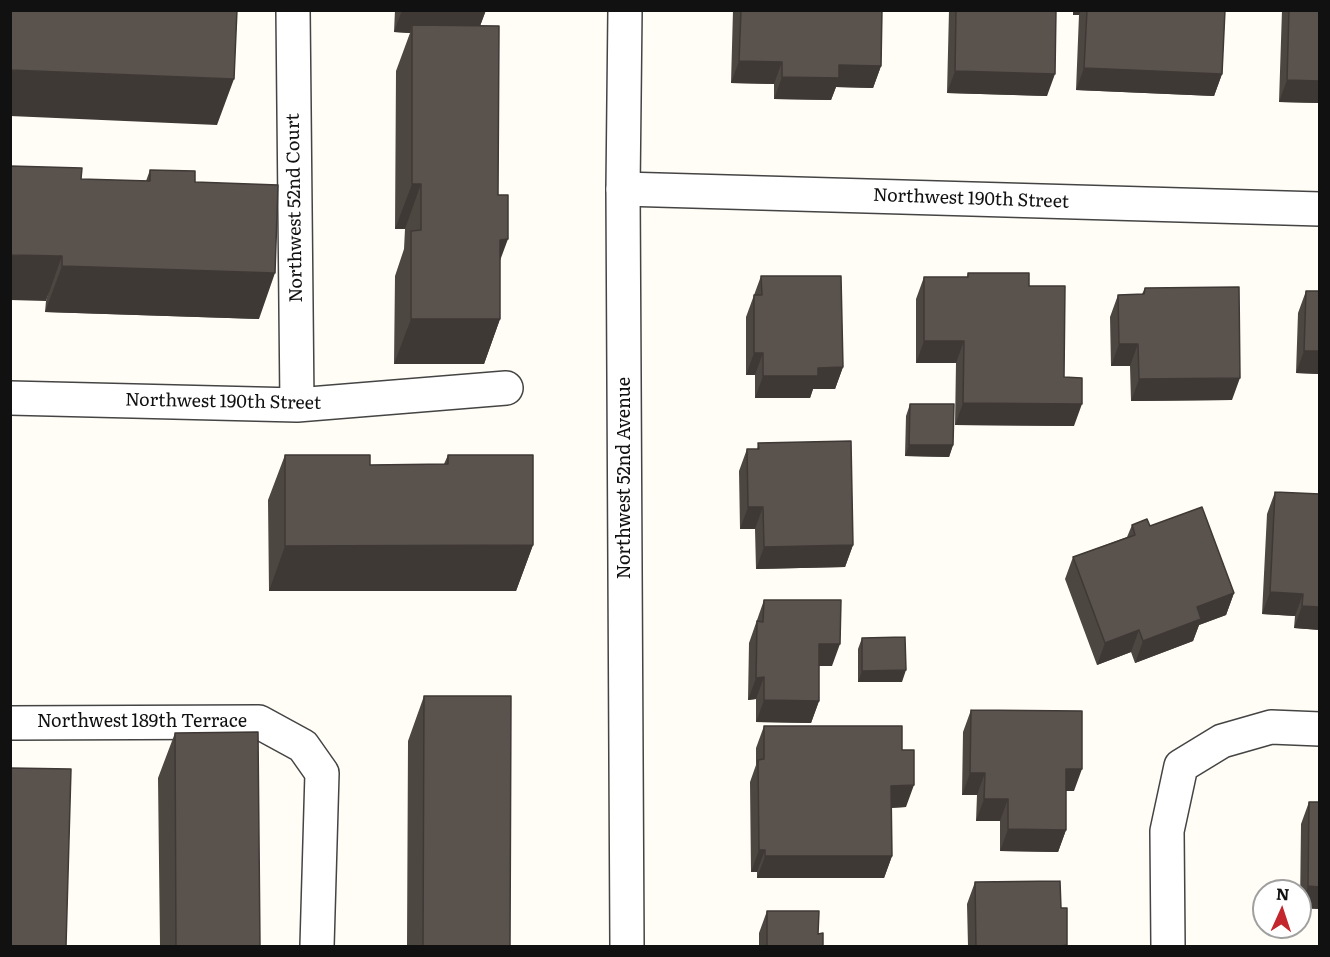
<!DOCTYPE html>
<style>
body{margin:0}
#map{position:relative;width:1330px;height:957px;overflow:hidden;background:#fffdf5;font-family:Literata,serif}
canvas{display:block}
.frame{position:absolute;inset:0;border:12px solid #111;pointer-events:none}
.north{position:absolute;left:1252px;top:879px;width:60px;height:60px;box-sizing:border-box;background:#fff;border:2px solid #a0a0a0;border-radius:50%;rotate:3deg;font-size:16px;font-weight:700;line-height:24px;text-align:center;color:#111}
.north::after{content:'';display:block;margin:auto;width:21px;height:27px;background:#c4262e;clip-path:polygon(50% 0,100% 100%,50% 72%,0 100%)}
</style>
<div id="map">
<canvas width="1330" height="957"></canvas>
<div class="frame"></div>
<div class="north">N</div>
</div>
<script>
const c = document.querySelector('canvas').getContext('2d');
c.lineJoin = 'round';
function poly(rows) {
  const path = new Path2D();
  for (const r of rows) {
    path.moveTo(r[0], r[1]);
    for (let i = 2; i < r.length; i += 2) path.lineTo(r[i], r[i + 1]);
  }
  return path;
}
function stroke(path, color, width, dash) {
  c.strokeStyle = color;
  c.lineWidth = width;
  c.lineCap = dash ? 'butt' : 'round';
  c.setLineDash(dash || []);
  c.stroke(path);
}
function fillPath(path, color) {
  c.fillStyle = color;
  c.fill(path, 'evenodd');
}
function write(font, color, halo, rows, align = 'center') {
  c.font = font + ' Literata,serif';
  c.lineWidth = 6;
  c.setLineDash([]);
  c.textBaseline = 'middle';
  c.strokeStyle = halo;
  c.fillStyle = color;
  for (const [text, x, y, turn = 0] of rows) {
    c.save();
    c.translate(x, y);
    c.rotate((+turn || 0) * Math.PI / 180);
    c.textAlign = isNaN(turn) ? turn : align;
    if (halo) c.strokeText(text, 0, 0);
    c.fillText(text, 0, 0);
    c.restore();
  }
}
const minor = poly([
 [293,10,297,405],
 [623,189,1320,209],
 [10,398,297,405,506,388],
 [10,723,259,722,303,746,322,773,317,946],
 [1168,946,1167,831,1181,766,1222,741,1271,727,1320,729]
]);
const tertiary = poly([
 [625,10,623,189,627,946]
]);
const wall = poly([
 [395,10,486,10,480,26,498,195,500,260,500,319,484,364,394,364,395,276,404,249,405,229,395,229,396,71,410,33,394,32],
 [733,10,882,10,881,66,873,88,836,87,831,100,774,99,774,84,731,83],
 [949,10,1056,10,1047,96,947,93],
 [1073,10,1225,10,1222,74,1214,96,1076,90,1079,15,1073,15],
 [1282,10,1320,10,1320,103,1279,102],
 [150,170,195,182,259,319,45,312,46,301,81,179,146,181],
 [968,273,1029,286,1064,377,1074,426,955,425,956,363,916,363,916,299,924,277,967,277],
 [761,276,843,367,835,389,813,389,810,398,755,398,755,375,746,375,746,317],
 [1145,288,1232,400,1131,401,1130,366,1111,366,1110,317,1118,295,1142,294],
 [1306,291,1320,374,1296,373,1298,313],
 [910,404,953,445,949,457,905,456,906,416],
 [758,443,853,545,845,567,756,569,755,529,740,529,739,471,747,449,757,449],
 [285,455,370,465,444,464,448,455,533,545,516,591,269,591,268,500],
 [1275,492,1320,630,1294,628,1295,616,1262,614,1267,514],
 [1132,525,1150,526,1234,593,1226,615,1199,625,1193,641,1135,663,1131,652,1097,665,1065,579,1073,557,1127,537],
 [764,600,832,666,819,666,819,701,811,723,756,722,756,699,748,700,749,643],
 [862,638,902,682,858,682,858,649],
 [424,696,510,946,407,946,408,741],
 [971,710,1074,791,1066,791,1066,830,1058,852,1000,851,1000,821,976,821,977,795,962,795,963,732],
 [764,726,902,750,906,807,892,808,892,856,884,878,757,878,757,872,751,872,750,782,756,765,756,748],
 [175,733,260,946,160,946,158,778],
 [1309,802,1320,802,1320,909,1300,908,1301,824],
 [975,882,1061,908,1067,946,968,946,967,904],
 [767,911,818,934,823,946,759,946,759,933]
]);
const shadedWall = poly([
 [402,10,486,10,477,34,412,25,410,33,394,32],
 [1074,10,1081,10,1079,15,1073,15],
 [739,61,782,62,774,84,731,83],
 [839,65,881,66,873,88,836,87,831,100,774,99,782,77],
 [1084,68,1222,74,1214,96,1076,90],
 [10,70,234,79,217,125,10,116],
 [955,71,1055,74,1047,96,947,93],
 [1287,80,1320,81,1320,103,1279,102],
 [412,184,421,184,405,229,395,229],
 [508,239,491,285,500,240],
 [10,255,62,256,46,301,10,300],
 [62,266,275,273,259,319,45,312],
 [411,319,500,319,484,364,394,364],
 [924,341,964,341,956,363,916,363],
 [1119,344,1138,344,1130,366,1111,366],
 [1304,351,1320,351,1320,374,1296,373],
 [754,353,763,353,755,375,746,375],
 [843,367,835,389,813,389,810,398,755,398,763,376,818,368],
 [1240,378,1232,400,1131,401,1139,379],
 [963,403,1082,404,1074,426,955,425],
 [909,445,953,445,949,457,905,456],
 [748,507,763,507,755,529,740,529],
 [533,545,516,591,269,591,285,546],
 [853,545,845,567,756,569,764,547],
 [1270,592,1303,594,1295,616,1262,614],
 [1234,593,1226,615,1199,625,1193,641,1135,663,1143,641,1197,607],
 [1302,606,1320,607,1320,630,1294,628],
 [1139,630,1131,652,1097,665,1105,643],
 [819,644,840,644,832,666,811,666],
 [906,670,902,682,858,682,862,671],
 [764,677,756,699,748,700,756,678],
 [764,700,819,701,811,723,756,722],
 [1066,769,1082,769,1074,791,1058,791],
 [970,773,985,773,977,795,962,795],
 [914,785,906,807,883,808,891,786],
 [984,799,1008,799,1000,821,976,821],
 [1008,829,1066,830,1058,852,1000,851],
 [759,850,765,850,757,872,751,872],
 [765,856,892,856,884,878,757,878],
 [1308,886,1320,887,1320,909,1300,908]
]);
const building = poly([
 [10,10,237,10,234,79,10,70,10,10],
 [741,10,882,10,881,66,839,65,839,78,782,77,782,62,739,61,741,10],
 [956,10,1056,10,1055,74,955,71,956,10],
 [1087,10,1225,10,1222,74,1084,68,1087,10],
 [1289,10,1320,10,1320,81,1287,80,1289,10],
 [412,25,499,26,498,195,508,195,508,239,500,240,500,319,411,319,411,231,421,230,421,184,412,184,412,25],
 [10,166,82,168,81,179,150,181,150,170,195,171,195,182,278,185,275,273,62,266,62,256,10,255,10,166],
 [968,273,1029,273,1029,286,1065,286,1064,377,1082,378,1082,404,963,403,964,341,924,341,924,277,968,277,968,273],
 [761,276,841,276,843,367,818,368,818,376,763,376,763,353,754,353,754,295,762,295,761,276],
 [1239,287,1240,378,1139,379,1138,344,1119,344,1118,295,1144,294,1145,288,1239,287],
 [1306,291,1320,291,1320,351,1304,351,1306,291],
 [910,404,954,404,953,445,909,445,910,404],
 [851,441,853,545,764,547,763,507,748,507,747,449,759,449,758,443,851,441],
 [285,455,370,455,370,465,448,464,448,455,533,455,533,545,285,546,285,455],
 [1275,492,1320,494,1320,607,1302,606,1303,594,1270,592,1275,492],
 [1202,507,1234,593,1197,607,1201,619,1143,641,1139,630,1105,643,1073,557,1135,535,1132,525,1147,519,1150,526,1202,507],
 [764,600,841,600,840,644,819,644,819,701,764,700,764,677,756,678,757,621,763,622,764,600],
 [905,637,906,670,862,671,862,638,905,637],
 [424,696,511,696,510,946,423,946,424,696],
 [971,710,1082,711,1082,769,1066,769,1066,830,1008,829,1008,799,984,799,985,773,970,773,971,710],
 [764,726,902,726,902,750,914,750,914,785,891,786,892,856,765,856,765,850,759,850,758,760,764,759,764,726],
 [258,732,260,946,176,946,175,733,258,732],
 [10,768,71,769,66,946,10,946,10,768],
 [1309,802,1320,802,1320,887,1308,886,1309,802],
 [1060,881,1061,908,1067,908,1067,945,1061,946,976,946,975,882,1060,881],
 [767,911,819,911,818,934,823,933,823,946,767,946,767,911]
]);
const streetNames = [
 ["Northwest 190th Street",971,199,2],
 ["Northwest 52nd Court",295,208,-91],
 ["Northwest 190th Street",223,402,1],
 ["Northwest 52nd Avenue",625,478,-90],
 ["Northwest 189th Terrace",142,722]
];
stroke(minor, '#444', 36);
stroke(tertiary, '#444', 36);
stroke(minor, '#fff', 33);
stroke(tertiary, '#fff', 33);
fillPath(wall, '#4d4742');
fillPath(shadedWall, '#3f3936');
fillPath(building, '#5a524d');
stroke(building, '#3f3936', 1.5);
write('18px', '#111', '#fff', streetNames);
</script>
